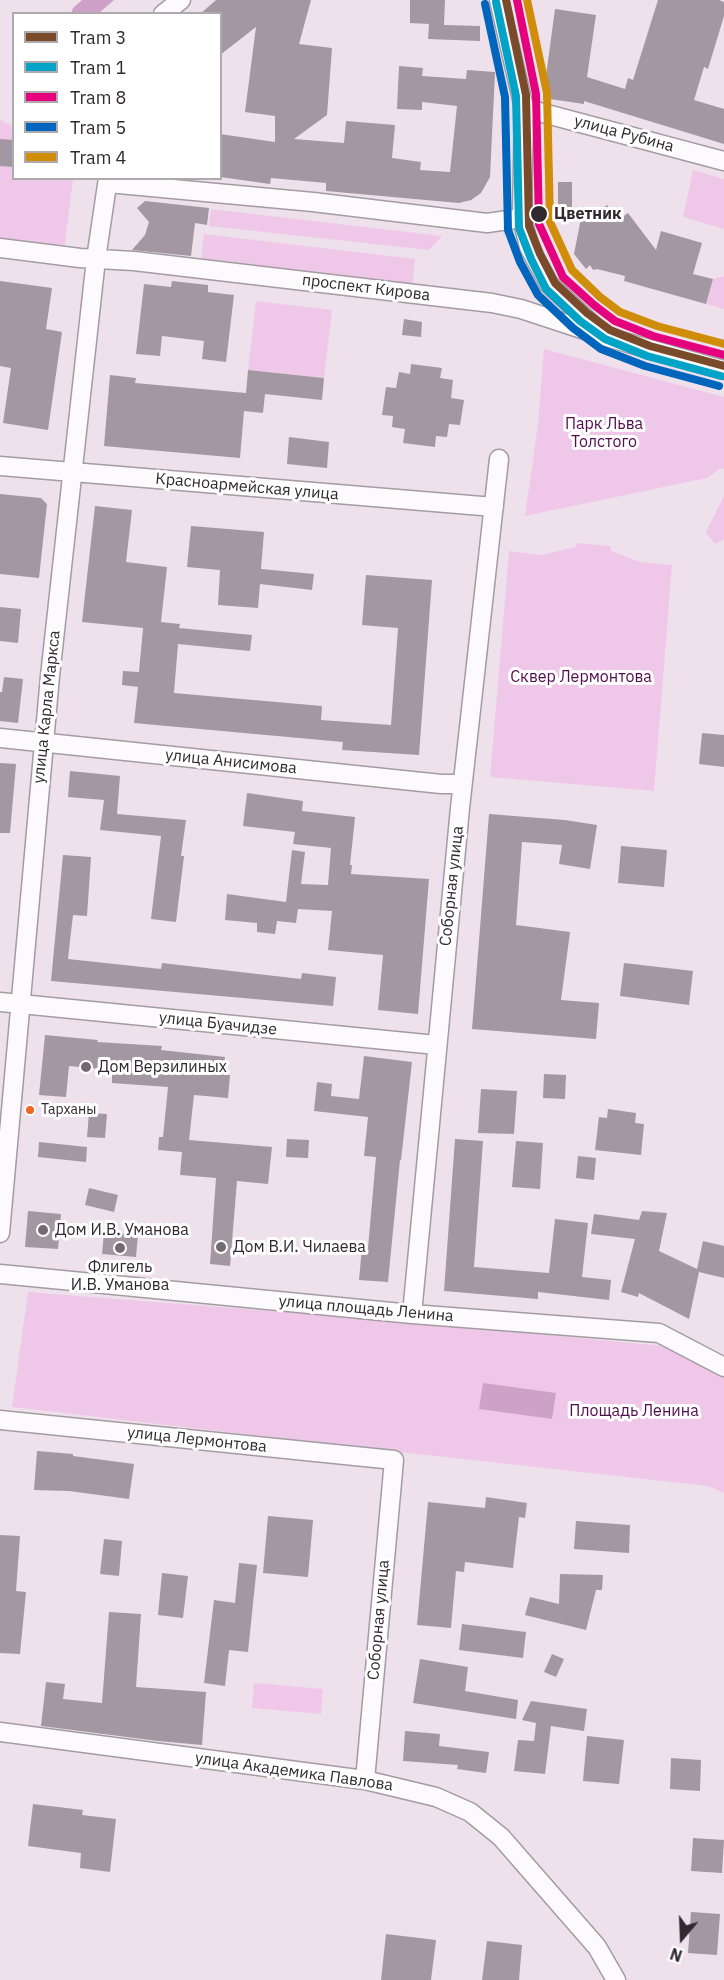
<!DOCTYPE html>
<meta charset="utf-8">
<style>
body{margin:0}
#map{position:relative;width:724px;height:1980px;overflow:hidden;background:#eee1ec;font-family:"IBM Plex Sans",sans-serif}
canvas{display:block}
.legend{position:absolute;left:12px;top:12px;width:210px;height:168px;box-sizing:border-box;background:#fff;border:2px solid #ada9ac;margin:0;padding:8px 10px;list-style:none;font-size:18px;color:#312830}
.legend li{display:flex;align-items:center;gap:12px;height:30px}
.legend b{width:30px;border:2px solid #ada9ac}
.north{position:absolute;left:652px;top:1908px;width:60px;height:60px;-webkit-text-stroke:4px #fff;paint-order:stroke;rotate:199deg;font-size:16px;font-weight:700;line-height:24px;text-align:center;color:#312830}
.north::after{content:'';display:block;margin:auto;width:21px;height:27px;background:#312830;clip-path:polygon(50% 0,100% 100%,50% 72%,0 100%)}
</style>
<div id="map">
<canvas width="724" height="1980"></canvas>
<ul class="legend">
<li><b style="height:8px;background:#7a4b2a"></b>Tram 3</li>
<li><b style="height:8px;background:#02a3c6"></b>Tram 1</li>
<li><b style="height:8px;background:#e5007d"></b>Tram 8</li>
<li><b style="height:8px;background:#0065bd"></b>Tram 5</li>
<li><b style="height:8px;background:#cf8d0a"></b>Tram 4</li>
</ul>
<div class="north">N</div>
</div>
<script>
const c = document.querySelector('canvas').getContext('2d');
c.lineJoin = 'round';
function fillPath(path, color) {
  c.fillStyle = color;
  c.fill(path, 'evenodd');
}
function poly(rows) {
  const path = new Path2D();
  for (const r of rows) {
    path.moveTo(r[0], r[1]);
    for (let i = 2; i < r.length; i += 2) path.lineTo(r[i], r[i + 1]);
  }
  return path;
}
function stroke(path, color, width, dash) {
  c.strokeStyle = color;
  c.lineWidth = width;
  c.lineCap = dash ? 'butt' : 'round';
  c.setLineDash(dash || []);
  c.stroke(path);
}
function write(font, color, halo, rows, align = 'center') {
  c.font = font + ' "IBM Plex Sans",sans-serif';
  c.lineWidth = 6;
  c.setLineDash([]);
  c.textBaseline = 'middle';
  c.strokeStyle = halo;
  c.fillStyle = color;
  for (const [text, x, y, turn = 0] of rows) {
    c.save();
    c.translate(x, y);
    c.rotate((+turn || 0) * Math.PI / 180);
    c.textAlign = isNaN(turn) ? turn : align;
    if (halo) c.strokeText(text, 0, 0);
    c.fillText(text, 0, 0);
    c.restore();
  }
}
const green = poly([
 [0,120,13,126,14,178,73,179,64,251,0,243],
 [693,170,724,179,724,229,683,217],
 [211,209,442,236,429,250,209,226],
 [204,234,415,259,412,286,201,261],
 [724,276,724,309,706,304,713,279],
 [256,301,332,310,324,378,248,370],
 [544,349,724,397,724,469,721,468,707,478,525,516,538,424],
 [724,496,724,539,715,544,706,532],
 [576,543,611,546,611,551,640,562,672,565,654,791,490,777,509,551,542,555,575,547],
 [28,1292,412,1322,664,1346,724,1377,724,1493,708,1486,399,1452,12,1407],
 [254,1683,323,1689,321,1714,252,1708]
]);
const water = poly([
 [82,0,114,0,99,13,71,13,73,8],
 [483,1383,556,1393,552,1419,479,1409]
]);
const building = poly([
 [216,0,311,0,299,44,332,48,327,115,294,139,344,143,346,121,395,125,392,158,421,162,420,170,450,172,457,106,422,102,422,110,397,109,399,66,423,68,422,76,466,79,467,70,495,72,490,177,481,193,471,200,459,203,326,191,326,183,271,178,270,184,220,177,220,134,275,142,275,116,245,112,256,27,220,55,220,14,200,14],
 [410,0,445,0,444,25,480,26,480,41,428,39,429,24,410,23],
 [658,0,719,0,724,2,724,16,708,69,704,67,694,100,724,109,724,144,584,101,584,104,543,98,555,9,596,15,587,77,625,89,628,78,633,80],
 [0,139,14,140,14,167,0,166],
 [558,182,572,182,572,207,558,207],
 [145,201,209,208,207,225,195,223,191,256,132,250,145,235,149,222,137,208],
 [607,205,618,220,628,213,656,250,661,231,702,243,693,274,713,279,706,304,624,281,625,276,597,269,593,270,590,265,586,269,574,254,583,208,599,211],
 [0,281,52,288,46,329,62,332,48,430,3,423,11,368,0,366],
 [172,281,208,285,208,292,234,295,226,362,202,359,204,341,162,336,160,356,136,354,144,284,171,287],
 [404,319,422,322,421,337,402,335],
 [411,364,442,368,440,378,453,380,451,398,464,400,460,425,449,424,447,437,436,436,435,447,403,443,405,429,392,427,393,416,382,415,386,387,396,388,399,372,410,374],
 [248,370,324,378,322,400,265,394,263,413,244,411,240,458,104,446,110,375,136,378,135,383,246,393],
 [289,437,329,442,327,468,287,464],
 [0,494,41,498,47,504,39,578,0,574],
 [95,506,132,510,126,562,167,567,161,622,180,624,179,628,252,635,250,651,178,644,174,693,322,706,321,720,391,725,398,628,362,625,366,575,432,580,419,755,342,750,343,742,134,723,138,687,122,685,123,671,139,672,143,628,82,622],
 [191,526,264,532,261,569,314,574,312,590,260,584,258,608,218,605,220,570,187,567],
 [0,607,21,609,18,643,0,641],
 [4,677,23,679,18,723,0,721,0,692,2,692],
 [702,733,724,735,724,767,699,764],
 [0,763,16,764,10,833,0,833],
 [70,771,120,776,117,814,186,820,181,856,184,856,176,922,151,919,161,836,100,830,104,800,68,797],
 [247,793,303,801,302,811,355,817,350,865,352,865,351,874,429,879,418,1014,378,1010,383,955,328,950,332,911,298,909,296,923,277,921,275,934,257,932,257,923,225,920,227,894,286,902,292,850,305,852,301,884,328,885,331,848,293,844,295,832,243,826],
 [489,814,565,820,597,825,590,869,559,864,562,845,522,842,516,925,570,932,561,1000,599,1003,596,1039,472,1029],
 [621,846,667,850,664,887,618,883],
 [63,855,91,857,87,916,73,915,68,959,161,969,162,963,301,979,302,973,336,977,333,1006,51,981],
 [624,963,693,971,689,1005,620,996],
 [45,1035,98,1040,97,1042,162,1046,161,1050,225,1057,223,1074,230,1075,228,1098,194,1095,189,1140,272,1147,268,1184,237,1181,230,1266,210,1264,216,1178,180,1175,182,1152,158,1150,159,1137,163,1137,168,1087,112,1083,112,1070,69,1066,66,1097,39,1095],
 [364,1056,412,1062,401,1160,400,1160,388,1282,359,1280,362,1247,368,1248,376,1157,364,1156,368,1117,314,1111,317,1082,332,1084,331,1096,359,1099],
 [544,1074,566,1075,565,1099,543,1098],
 [481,1089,517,1091,514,1134,478,1133],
 [608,1109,636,1113,635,1123,644,1124,641,1155,595,1150,599,1117,607,1118],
 [89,1113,107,1114,105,1138,87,1137],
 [287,1139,309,1140,308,1158,286,1157],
 [455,1139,483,1141,474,1267,549,1273,555,1219,588,1223,582,1277,611,1280,609,1300,538,1292,538,1299,444,1291],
 [516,1141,543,1143,540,1189,512,1187],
 [39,1142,87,1147,86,1162,38,1157],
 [578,1156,596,1158,594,1180,576,1178],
 [89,1188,118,1195,114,1212,85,1205],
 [28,1211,61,1214,58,1249,25,1247],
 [642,1211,667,1213,659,1251,697,1269,703,1241,724,1246,724,1278,699,1272,689,1319,639,1293,638,1297,621,1292,635,1239,591,1234,594,1214,639,1220],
 [104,1232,138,1234,136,1257,102,1254],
 [37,1451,73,1454,73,1456,134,1464,129,1499,69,1491,34,1490],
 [486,1497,527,1503,525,1518,519,1517,513,1568,465,1562,464,1572,456,1571,451,1628,417,1625,428,1502,485,1508],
 [268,1516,313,1520,308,1577,263,1573],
 [576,1521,630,1525,629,1553,574,1549],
 [0,1535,20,1536,16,1591,26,1592,20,1654,0,1653],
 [104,1539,122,1541,119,1576,100,1574],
 [239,1563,257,1565,248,1652,229,1650,225,1686,204,1683,214,1600,235,1603],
 [162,1573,188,1576,183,1618,158,1615],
 [560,1574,603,1575,602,1590,596,1590,586,1630,525,1615,530,1597,559,1604],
 [109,1612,141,1614,136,1687,206,1692,202,1745,158,1741,41,1726,46,1682,65,1684,63,1699,102,1703],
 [462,1624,526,1632,523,1658,459,1650],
 [552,1654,564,1659,556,1677,544,1672],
 [420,1659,468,1667,465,1691,518,1700,516,1719,413,1703],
 [531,1701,587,1709,584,1731,551,1726,545,1774,514,1771,518,1740,534,1741,536,1723,522,1720],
 [405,1731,440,1734,439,1746,489,1752,486,1773,457,1769,458,1765,403,1761],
 [587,1736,624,1740,619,1784,583,1781],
 [671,1758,701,1760,700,1791,670,1789],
 [33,1804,83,1810,82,1815,116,1819,110,1872,80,1868,81,1853,28,1846],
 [693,1838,724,1840,722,1873,691,1871],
 [691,1912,720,1914,717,1955,688,1953],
 [386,1934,436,1940,431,1980,381,1980],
 [487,1941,522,1945,519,1980,482,1980]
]);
const minor = poly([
 [499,0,524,108,522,218,529,247,549,284,600,332],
 [163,14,181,0],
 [524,108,724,161],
 [108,183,313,202,487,223,522,218],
 [0,248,80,258,134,261,492,303,521,309,603,336,724,370],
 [0,466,494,507],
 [0,738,441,784,462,784],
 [0,1002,436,1045],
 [0,1233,50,676,96,259,108,178],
 [0,1274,412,1314,659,1333,724,1367],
 [412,1314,460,808,499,459],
 [0,1420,394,1460,365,1780],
 [0,1732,365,1780,436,1797,470,1812,501,1837,597,1947,616,1980]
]);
const tram1 = poly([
 [506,0,526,95,529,226,540,254,555,283,587,313,610,330,650,346,724,366]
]);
const tram2 = poly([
 [496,2,516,96,519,228,531,259,546,289,580,321,605,339,647,356,721,376]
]);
const tram3 = poly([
 [517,0,536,94,539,224,563,277,594,305,615,321,653,336,724,355]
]);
const tram4 = poly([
 [485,4,505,97,508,230,520,262,538,295,573,328,601,349,645,366,719,386]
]);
const tram5 = poly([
 [527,0,547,93,550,222,572,270,600,297,620,312,657,326,724,344]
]);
const markers = [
 [539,214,9,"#312830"],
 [86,1067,6,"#736972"],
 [30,1110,5,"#f26522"],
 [43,1230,6,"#736972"],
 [221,1247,6,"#736972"],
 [120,1248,6,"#736972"]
];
const busNames = [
 ["Тарханы",41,1110]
];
const streetNames = [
 ["улица Рубина",624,134,15],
 ["проспект Кирова",366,288,7],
 ["Красноармейская улица",247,487,5],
 ["улица Карла Маркса",47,707,-84],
 ["улица Анисимова",231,762,6],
 ["Соборная улица",452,886,-84],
 ["улица Буачидзе",218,1024,6],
 ["улица площадь Ленина",366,1309,5],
 ["улица Лермонтова",197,1440,6],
 ["Соборная улица",379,1620,-85],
 ["улица Академика Павлова",294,1772,8]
];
const stopNames = [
 ["Цветник",554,214]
];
const parkNames = [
 ["Парк Льва",604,424],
 ["Толстого",604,442],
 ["Сквер Лермонтова",581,677],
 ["Площадь Ленина",634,1411]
];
const poiNames = [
 ["Дом Верзилиных",98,1067],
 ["Дом И.В. Уманова",55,1230],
 ["Дом В.И. Чилаева",233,1247],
 ["Флигель",120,1267,"center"],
 ["И.В. Уманова",120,1285,"center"]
];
fillPath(green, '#efc8e9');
fillPath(water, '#cea2c8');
fillPath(building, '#a398a1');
stroke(minor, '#a49ba3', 21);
stroke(minor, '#fcfafc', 18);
stroke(tram1, '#7a4b2a', 8);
stroke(tram2, '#02a3c6', 8);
stroke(tram3, '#e5007d', 8);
stroke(tram4, '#0065bd', 8);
stroke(tram5, '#cf8d0a', 8);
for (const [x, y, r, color] of markers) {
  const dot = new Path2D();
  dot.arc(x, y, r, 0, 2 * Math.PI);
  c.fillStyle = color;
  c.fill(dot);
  stroke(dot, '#fff', 2);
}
write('14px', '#312830', '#fff', busNames, 'left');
write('16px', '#312830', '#fff', streetNames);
write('bold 16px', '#312830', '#fff', stopNames, 'left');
write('16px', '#530d4e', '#fff', parkNames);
write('16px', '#312830', '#fff', poiNames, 'left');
</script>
